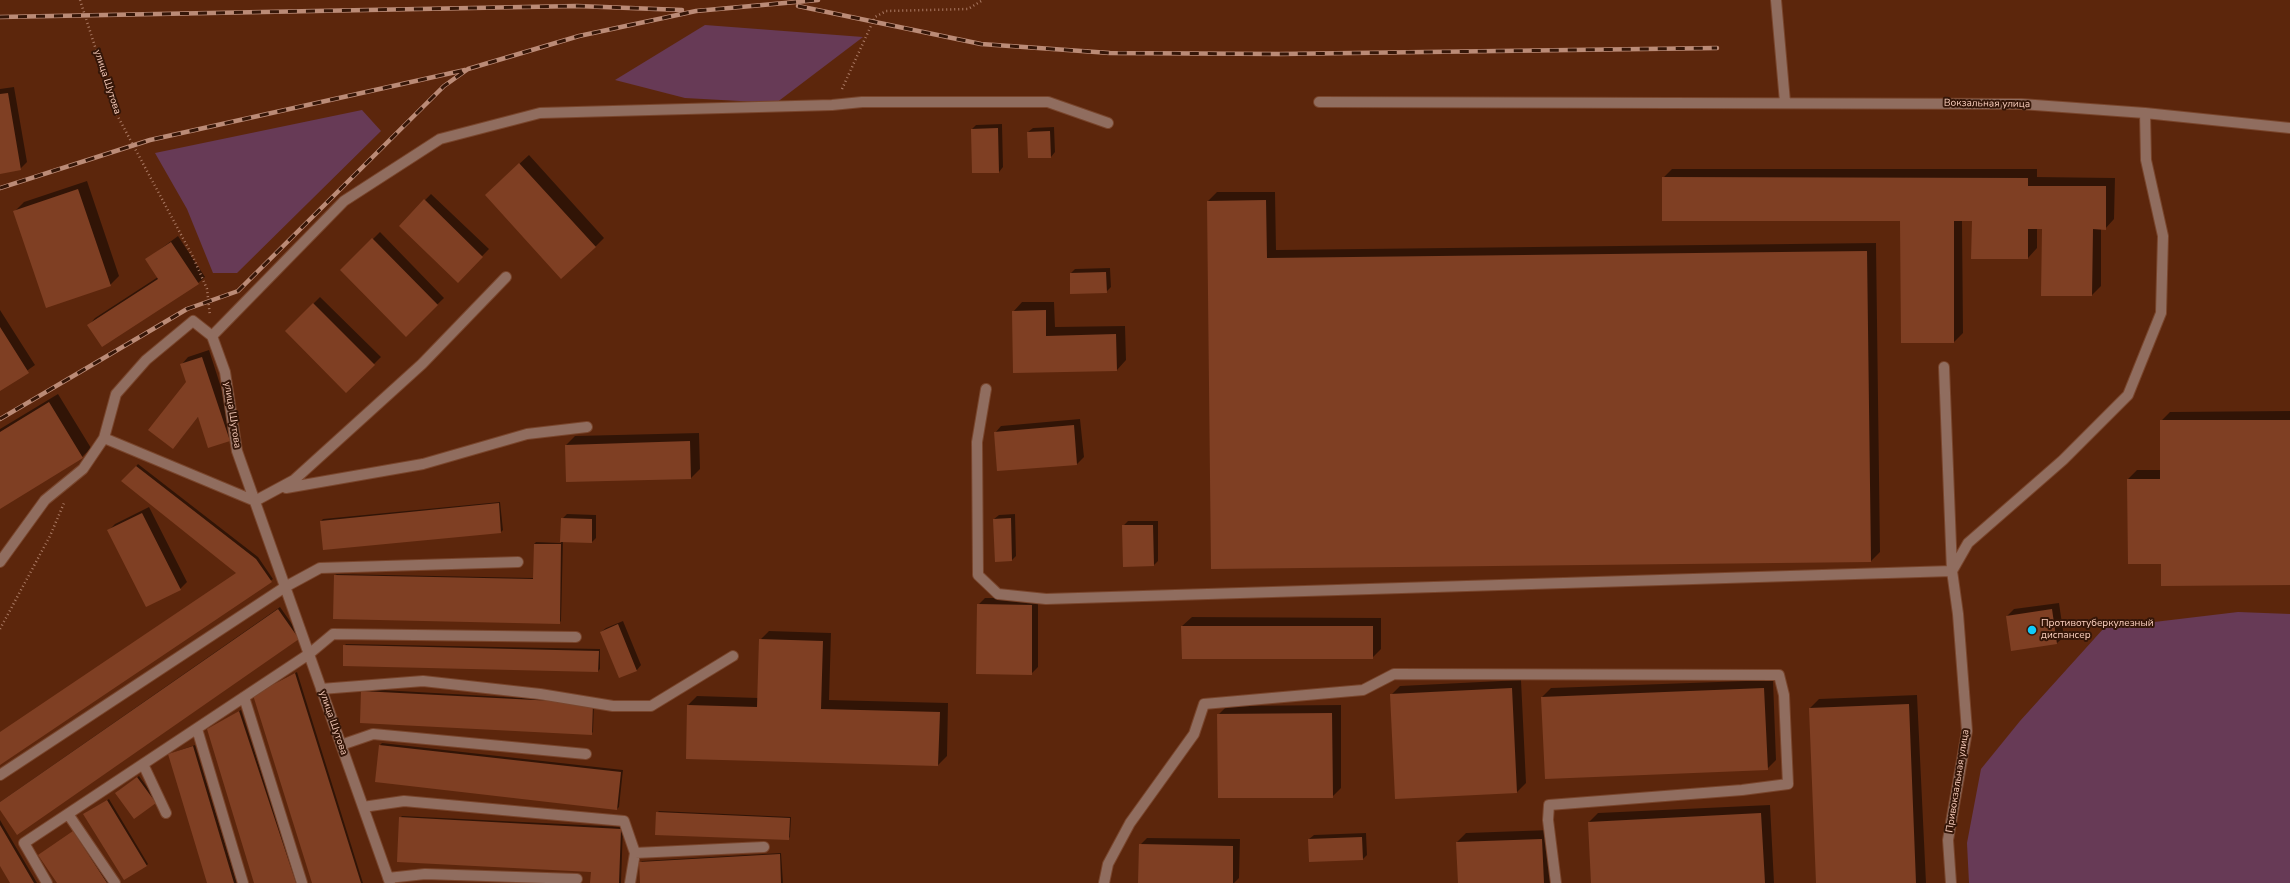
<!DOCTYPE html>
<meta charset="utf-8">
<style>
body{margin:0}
canvas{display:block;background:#5c260c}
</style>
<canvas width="2290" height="883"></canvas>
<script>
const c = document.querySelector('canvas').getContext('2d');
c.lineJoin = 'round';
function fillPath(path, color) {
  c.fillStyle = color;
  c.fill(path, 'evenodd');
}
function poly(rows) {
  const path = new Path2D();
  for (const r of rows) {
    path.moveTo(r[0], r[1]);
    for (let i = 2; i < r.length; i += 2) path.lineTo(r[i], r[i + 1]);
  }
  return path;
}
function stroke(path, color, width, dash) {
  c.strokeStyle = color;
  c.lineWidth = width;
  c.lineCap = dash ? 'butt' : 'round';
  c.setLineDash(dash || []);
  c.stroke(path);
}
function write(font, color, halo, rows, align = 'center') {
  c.font = font + ' "Nunito Sans",sans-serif';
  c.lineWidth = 4;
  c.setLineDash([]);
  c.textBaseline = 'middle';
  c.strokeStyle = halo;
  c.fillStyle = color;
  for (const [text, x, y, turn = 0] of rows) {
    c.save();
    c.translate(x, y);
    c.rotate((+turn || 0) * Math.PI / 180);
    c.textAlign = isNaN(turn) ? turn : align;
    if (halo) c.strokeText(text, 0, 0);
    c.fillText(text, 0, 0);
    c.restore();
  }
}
const green = poly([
 [705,25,863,37,776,103,685,98,615,80],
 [362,110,381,131,237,273,213,273,187,209,155,153],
 [2238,612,2290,614,2290,883,1969,883,1967,843,1981,769,2020,721,2104,628]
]);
const shadow = poly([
 [14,87,27,162,20,169,0,173,0,89],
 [1002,124,1003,167,999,172,972,129,976,125],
 [1054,127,1055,152,1051,157,1029,157,1028,132,1033,128],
 [529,155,604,238,595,247,495,186],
 [1672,169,2037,169,2037,177,2115,178,2114,219,2105,229,2101,228,2101,286,2092,295,2043,228,2037,228,2037,248,2028,258,1973,220,1962,220,1963,333,1954,342,1901,220,1663,178],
 [87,181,119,276,110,285,15,211,24,202],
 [1217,192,1275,192,1276,250,1876,243,1880,552,1871,561,1212,568,1208,201],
 [431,194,489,249,458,281,400,226],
 [380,232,444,298,406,335,342,270],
 [178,236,205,277,198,283,89,325,95,318,158,277,147,259],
 [1110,268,1111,287,1106,292,1071,273,1075,269],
 [320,297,381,357,346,392,286,331],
 [1022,302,1054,302,1055,327,1125,326,1126,360,1117,370,1014,372,1013,312],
 [0,310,35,365,0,390],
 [209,350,236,434,229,440,198,417,179,441,188,382,182,364,188,357],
 [58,394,91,448,82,457,0,508,0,429],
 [2290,411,2290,584,2162,563,2128,479,2137,470,2161,470,2161,421,2170,412],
 [1080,419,1084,457,1077,464,995,433,1001,426],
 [699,433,700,469,691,478,566,445,575,436],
 [138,464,258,557,273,579,0,764,0,733,237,573,123,481],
 [500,502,503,530,501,532,321,521,323,519],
 [149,507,187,582,180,589,108,531,115,524],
 [567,514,596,515,596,538,592,542,563,541,561,621,559,623,335,575,337,574,534,578,534,544,536,542,561,543,562,519],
 [1015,514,1016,556,1012,560,994,519,999,515],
 [1128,521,1158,521,1158,561,1154,565,1123,526],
 [985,598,1038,598,1038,667,1031,674,978,605],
 [2059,603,2064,637,2057,643,2007,616,2014,609],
 [280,607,301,637,0,808,0,802],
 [1192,617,1381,618,1381,649,1372,658,1182,626],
 [623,621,641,665,637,670,619,677,601,632,606,628],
 [769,631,831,633,829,700,948,703,947,756,938,765,688,705,697,696,759,698,760,640],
 [346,644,600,649,600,669,598,671,344,646],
 [297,672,363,883,313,883,257,693],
 [1521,680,1526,783,1517,792,1391,695,1400,686],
 [1773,680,1776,760,1767,769,1542,697,1551,688],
 [364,689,594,702,593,732,591,734,362,691],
 [1917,695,1926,883,1817,883,1810,708,1819,699],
 [1341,705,1341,788,1332,797,1218,715,1227,706],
 [241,710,298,883,255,883,210,728],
 [382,743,623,770,619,807,617,809,376,781,380,745],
 [195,745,237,883,208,883,169,754],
 [139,776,157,801,155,802,118,791],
 [109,799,148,864,146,866,87,812],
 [1770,805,1774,883,1592,883,1589,822,1598,813],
 [659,811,791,817,790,837,788,839,657,813],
 [402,816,623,827,621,883,591,883,592,871,400,818],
 [0,820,37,883,11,883,0,864],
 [76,830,110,883,58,883,39,855],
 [1551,830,1553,883,1459,883,1457,842,1466,833],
 [1366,833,1367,855,1363,859,1309,839,1314,835],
 [1147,838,1240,839,1239,878,1234,883,1139,883,1140,845],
 [781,853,783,883,641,883,640,863,642,861]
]);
const building = poly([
 [8,93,21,170,0,174,0,94],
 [998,128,999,173,972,173,971,129],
 [1050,131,1051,158,1028,158,1027,132],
 [519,163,596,247,561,279,485,195],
 [1662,177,2028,178,2028,186,2106,186,2106,230,2093,229,2092,296,2041,296,2042,229,2028,229,2028,259,1971,259,1972,221,1954,221,1954,343,1901,343,1900,221,1662,221],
 [78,189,111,286,46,308,13,211],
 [424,199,483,257,458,283,399,226],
 [1266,200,1267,258,1867,251,1871,562,1211,569,1207,201],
 [372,238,438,305,406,337,340,270],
 [171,242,199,284,102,347,87,325,158,279,145,259],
 [1106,272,1107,293,1070,294,1070,273],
 [313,303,375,365,346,393,285,331],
 [1046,310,1046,336,1116,334,1117,371,1013,373,1012,311],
 [0,327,29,373,0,391],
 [202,357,230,441,208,448,198,417,173,449,148,430,186,382,180,364],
 [49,402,83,458,0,509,0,432],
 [2160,420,2290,420,2290,585,2161,586,2161,564,2128,564,2127,479,2160,479],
 [1074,425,1077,465,997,471,994,432],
 [690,441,691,479,566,482,565,445],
 [136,466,256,559,272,582,0,765,0,732,236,573,121,481],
 [499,503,501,533,323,550,320,521],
 [142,513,181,590,146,607,107,530],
 [561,518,592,519,592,543,560,542],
 [1011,518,1012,561,995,562,993,519],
 [1122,525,1153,525,1154,566,1123,567],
 [534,544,561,544,560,624,333,619,334,575,533,579],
 [977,604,1032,605,1032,675,976,674],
 [278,609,299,639,17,835,0,810,0,802],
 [2052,609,2057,644,2011,651,2006,616],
 [618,624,637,671,619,678,600,632],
 [1181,626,1373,626,1373,659,1182,659],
 [759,639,823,641,821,709,940,712,938,766,686,759,687,705,757,707],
 [343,645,599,651,598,672,343,666],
 [295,673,361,883,312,883,253,695],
 [1512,688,1517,793,1395,799,1390,694],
 [1764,688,1768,770,1545,779,1541,697],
 [361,691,593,703,592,735,360,723],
 [1909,704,1916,883,1816,883,1809,708],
 [239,711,296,883,254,883,207,729],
 [1332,713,1333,798,1218,798,1217,714],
 [379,745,621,772,617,810,375,782],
 [193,746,234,883,207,883,168,754],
 [137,777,156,803,134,819,115,793],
 [107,800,147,866,124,880,83,814],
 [656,812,790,818,789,840,655,835],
 [1761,813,1765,883,1591,883,1588,822],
 [399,817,621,829,619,883,590,883,591,872,397,862],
 [0,825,34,883,10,883,0,866],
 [73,831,107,883,57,883,38,855],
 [1362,837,1363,860,1309,862,1308,839],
 [1542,839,1544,883,1458,883,1456,842],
 [1139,844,1233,846,1233,883,1138,883],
 [780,854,781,883,640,883,639,862]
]);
const path = poly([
 [80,0,117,115,193,257,207,289,210,316],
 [842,89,875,17,886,11,968,9,983,0],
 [0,629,50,536,64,503]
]);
const minor = poly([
 [1776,0,1785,102],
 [1319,102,2021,104,2145,113,2290,128],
 [212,336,344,201,440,139,540,113,832,105,862,102,1048,102,1108,123],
 [212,336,225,372,237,451,390,883],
 [986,389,977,442,978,575,998,594,1046,599,1952,571,1944,367],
 [104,438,255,501,294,480,422,364,506,277],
 [286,488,423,464,527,434,587,427],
 [0,562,45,500,83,469,104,438,116,394,146,360,193,321,212,336],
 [321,689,423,681,540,694,613,706,651,706,733,656],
 [244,697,302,883],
 [197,729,243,883],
 [341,745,373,734,586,754],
 [143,764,166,813],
 [0,775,285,587,320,568,518,562],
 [363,807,404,801,624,821,635,853,764,847],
 [68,814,115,883],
 [388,878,425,874,577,879],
 [47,883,24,843,309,654,333,634,576,637],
 [630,883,635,853],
 [1104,883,1108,864,1130,823,1194,734,1204,704,1363,690,1394,674,1779,675,1784,695,1788,784,1742,790,1549,805,1548,820,1556,883],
 [1951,883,1948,840,1967,731,1958,614,1952,571,1968,543,2063,460,2128,395,2161,313,2163,236,2146,160,2145,113]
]);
const rail = poly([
 [798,6,981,44,1110,53,1280,54,1717,48],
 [0,17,577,6,682,10],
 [0,188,150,140,465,70],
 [0,419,187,309,238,291,444,86,468,69,579,36,696,11,818,0]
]);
const markers = [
 [2032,630,5,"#10cafa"]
];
const streetNames = [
 ["улица Шутова",107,82,72],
 ["Вокзальная улица",1987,104,1],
 ["улица Шутова",232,415,81],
 ["улица Шутова",333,723,71],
 ["Привокзальная улица",1958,781,-81]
];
const poiNames = [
 ["Противотуберкулезный",2041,624],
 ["диспансер",2041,636]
];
fillPath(green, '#673a56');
fillPath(shadow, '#0007');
fillPath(building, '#7f3f23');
stroke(minor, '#79452c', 12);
stroke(path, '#ab7a64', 2.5, [1, 3]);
stroke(minor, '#906d5f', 10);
stroke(rail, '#bb8b77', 4.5);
stroke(rail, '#351608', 3, [9]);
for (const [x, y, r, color] of markers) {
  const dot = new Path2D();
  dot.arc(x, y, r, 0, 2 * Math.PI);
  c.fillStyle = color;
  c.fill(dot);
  stroke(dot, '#351608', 1.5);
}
write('10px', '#fcd0bf', '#351608', streetNames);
write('10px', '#fcd0bf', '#351608', poiNames, 'left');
</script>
